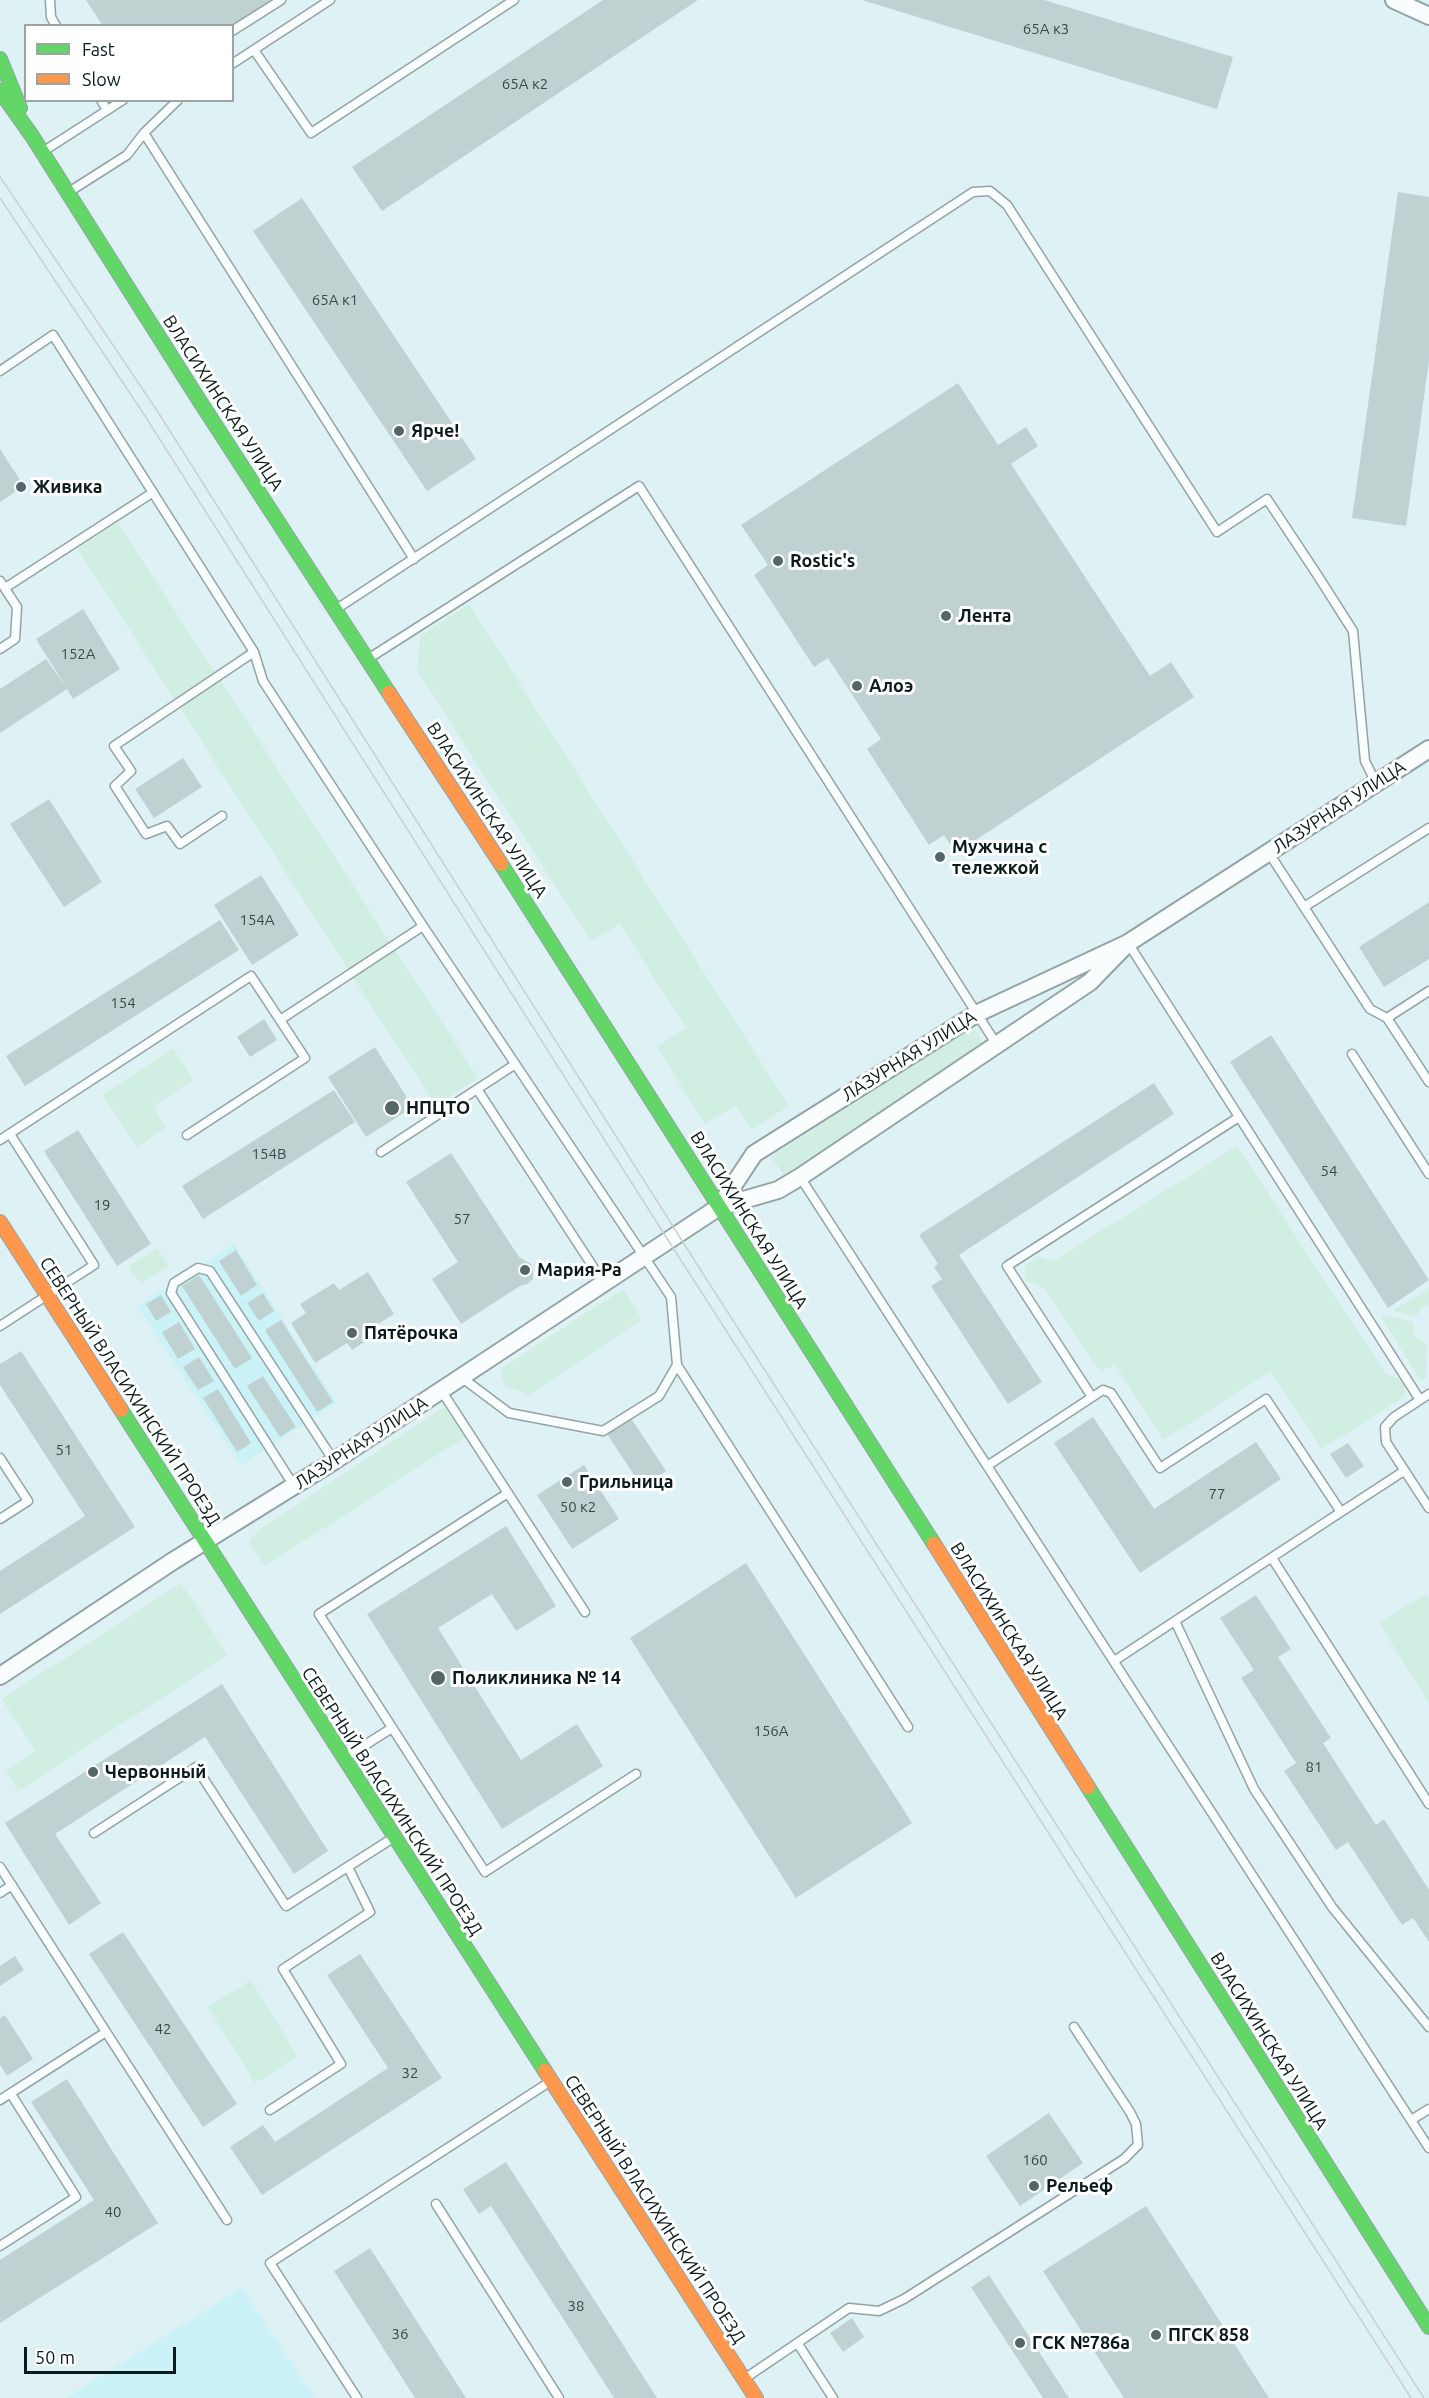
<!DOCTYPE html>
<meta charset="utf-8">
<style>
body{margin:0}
#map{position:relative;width:1429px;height:2398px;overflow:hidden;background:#def2f5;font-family:Ubuntu,sans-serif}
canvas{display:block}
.legend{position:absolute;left:24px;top:24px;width:210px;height:78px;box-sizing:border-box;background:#fff;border:2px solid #9da4a4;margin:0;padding:8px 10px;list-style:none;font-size:18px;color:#091b1c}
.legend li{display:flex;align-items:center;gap:12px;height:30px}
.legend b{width:30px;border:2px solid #9da4a4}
.scale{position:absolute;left:24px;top:2347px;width:152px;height:27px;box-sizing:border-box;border:3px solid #091b1c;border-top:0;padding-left:8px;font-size:18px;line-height:21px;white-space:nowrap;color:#091b1c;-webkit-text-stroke:4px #fff;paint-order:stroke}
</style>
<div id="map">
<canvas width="1429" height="2398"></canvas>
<ul class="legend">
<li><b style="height:8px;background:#63d668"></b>Fast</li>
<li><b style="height:8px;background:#ff974d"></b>Slow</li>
</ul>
<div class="scale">50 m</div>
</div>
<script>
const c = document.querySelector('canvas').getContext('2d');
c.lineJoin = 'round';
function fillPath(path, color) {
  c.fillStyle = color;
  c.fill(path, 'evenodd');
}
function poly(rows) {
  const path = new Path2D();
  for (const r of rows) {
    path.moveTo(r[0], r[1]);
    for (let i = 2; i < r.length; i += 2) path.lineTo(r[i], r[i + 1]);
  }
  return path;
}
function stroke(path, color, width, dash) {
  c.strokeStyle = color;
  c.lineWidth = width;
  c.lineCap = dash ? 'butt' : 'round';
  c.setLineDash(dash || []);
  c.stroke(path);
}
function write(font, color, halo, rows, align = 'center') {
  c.font = font + ' Ubuntu,sans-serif';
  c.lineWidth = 6;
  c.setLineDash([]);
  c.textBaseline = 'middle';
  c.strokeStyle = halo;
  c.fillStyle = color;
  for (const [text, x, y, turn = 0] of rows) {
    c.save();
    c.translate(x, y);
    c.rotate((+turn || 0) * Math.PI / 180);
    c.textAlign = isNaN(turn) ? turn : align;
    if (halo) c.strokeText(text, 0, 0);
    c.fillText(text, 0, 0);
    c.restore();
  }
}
const built = poly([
 [234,1244,337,1403,241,1465,137,1306],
 [242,2288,315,2398,66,2398,235,2292]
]);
const green = poly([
 [118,523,478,1078,436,1106,77,548],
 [469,604,789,1106,752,1130,736,1105,705,1124,657,1047,686,1028,620,924,591,941,417,671,420,636],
 [968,1030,976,1031,979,1034,981,1042,979,1048,784,1175,771,1157],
 [173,1048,194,1080,154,1107,166,1127,136,1147,102,1095],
 [1237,1146,1385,1373,1403,1381,1406,1393,1397,1402,1321,1449,1271,1371,1163,1440,1115,1364,1101,1372,1044,1288,1026,1281,1025,1265,1038,1256,1053,1261],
 [157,1248,169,1266,141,1284,129,1266],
 [1429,1288,1429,1305,1423,1306,1416,1316,1393,1311],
 [623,1289,642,1320,529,1395,505,1386,501,1376,503,1367],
 [1385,1315,1414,1322,1413,1336,1428,1345,1426,1377,1421,1381,1381,1317],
 [445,1407,465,1437,265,1566,249,1542,258,1530],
 [181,1583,228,1655,18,1791,6,1771,36,1751,2,1699],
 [1426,1594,1429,1599,1429,1703,1379,1623],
 [251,1980,298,2057,255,2083,208,2007]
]);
const building = poly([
 [86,0,272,0,231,26,103,26],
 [603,0,698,0,382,211,352,167],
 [862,0,1044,0,1233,57,1217,109],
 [1398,192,1429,197,1429,361,1406,526,1352,518],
 [302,198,476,459,427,491,253,231],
 [958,383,998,445,1026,427,1038,446,1011,464,1150,676,1171,662,1194,697,956,853,944,835,929,845,867,749,881,739,828,658,814,667,754,575,768,565,741,525],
 [0,449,24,486,0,502],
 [83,609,120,669,73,699,67,689,0,733,0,689,46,659,66,687,36,639],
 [183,758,202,787,154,818,135,789],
 [49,799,102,882,64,907,10,824],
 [261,875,299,935,252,965,214,905],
 [1429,902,1429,959,1384,987,1359,947],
 [220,920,239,950,25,1086,6,1056],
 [264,1019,277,1040,250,1057,237,1037],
 [1271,1035,1429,1280,1388,1308,1230,1062],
 [375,1047,413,1107,366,1137,328,1077],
 [1154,1083,1174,1114,959,1255,1042,1382,1008,1404,931,1286,942,1279,934,1267,938,1264,919,1235],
 [334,1090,355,1122,203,1219,182,1186],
 [78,1130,151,1244,117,1266,44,1151],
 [451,1153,519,1257,531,1264,533,1272,533,1279,527,1284,520,1286,461,1324,432,1279,458,1262,406,1182],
 [236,1250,257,1285,241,1296,219,1261],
 [368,1272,394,1314,364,1333,368,1340,352,1350,347,1343,315,1363,291,1323,306,1313,300,1304,334,1283,339,1290],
 [199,1275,252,1358,235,1369,182,1286],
 [263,1293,274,1311,259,1321,247,1303],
 [161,1295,171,1312,156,1321,146,1304],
 [281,1320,333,1402,317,1412,265,1330],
 [179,1322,195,1349,178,1359,162,1332],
 [21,1351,135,1527,0,1614,0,1571,85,1516,0,1385,0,1364],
 [199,1357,214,1381,198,1390,183,1367],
 [263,1376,296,1427,280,1437,247,1386],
 [218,1389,251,1443,237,1452,203,1398],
 [627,1412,666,1471,642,1487,603,1428],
 [1093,1417,1154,1509,1256,1442,1281,1479,1140,1573,1054,1443],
 [1348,1443,1364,1466,1346,1478,1330,1454],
 [584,1465,619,1519,572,1549,537,1495],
 [506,1526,556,1606,516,1631,492,1594,438,1628,521,1760,577,1724,603,1766,502,1829,367,1614],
 [746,1563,912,1823,796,1898,630,1638],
 [1256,1595,1291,1649,1278,1657,1331,1738,1323,1743,1376,1825,1384,1819,1429,1890,1429,1942,1413,1918,1402,1925,1348,1842,1336,1850,1284,1771,1296,1763,1241,1678,1254,1670,1220,1618],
 [222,1684,328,1851,294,1874,205,1737,55,1834,101,1903,69,1925,5,1823],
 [123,1932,237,2104,203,2127,89,1954],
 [360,1954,442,2078,262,2195,230,2147,263,2125,275,2142,388,2068,327,1975],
 [15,1956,24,1970,0,1986,0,1966],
 [5,2015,33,2059,7,2076,0,2065,0,2018],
 [67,2079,158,2223,0,2323,0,2260,94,2200,31,2102],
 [1049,2113,1083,2163,1020,2206,986,2156],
 [506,2162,657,2398,614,2398,491,2206,479,2214,463,2189],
 [1146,2206,1269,2398,1124,2398,1043,2271],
 [370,2248,466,2398,415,2398,334,2271],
 [989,2275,1069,2398,1043,2398,971,2287],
 [852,2318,864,2337,843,2352,830,2333]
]);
const lane = poly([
 [50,0,51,17,56,26],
 [232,31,281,0],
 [254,50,311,133,514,0],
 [232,64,330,0],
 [101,100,107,110],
 [144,133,414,559],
 [47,149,123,100],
 [72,190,127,155,144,133,178,100],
 [0,371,53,335,254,652,263,681,423,926],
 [0,581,17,607,15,639,0,649],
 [5,588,152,493],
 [341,606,973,192,990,191,1007,205,1217,532,1267,499,1318,576,1353,631,1365,761,1376,783],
 [371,657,639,486,997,1045],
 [222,816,180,844,167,826,146,834,115,786,131,771,114,746,254,652],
 [1269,853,1370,1009,1387,1018,1429,1082],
 [1304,907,1429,828],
 [1128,943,1420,1400,1394,1417,1385,1427,1386,1442,1429,1508],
 [1387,1018,1429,991],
 [280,1020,423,926,671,1297,677,1365,659,1396,603,1431,509,1413,461,1377],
 [1352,1054,1429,1174],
 [477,1089,603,1282],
 [0,1140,251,976,305,1058,187,1135],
 [381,1152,514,1065],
 [800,1177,1429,2148],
 [0,1326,94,1265,10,1134],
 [677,1365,908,1727],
 [441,1390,585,1612],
 [1092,1397,1007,1266,1239,1117],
 [1420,1400,1429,1394],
 [0,1458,28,1501,0,1519],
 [987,1466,1103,1390,1111,1393,1160,1468,1266,1399,1341,1512,1114,1661],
 [294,1486,171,1293,174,1283,198,1268,210,1271,334,1461],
 [508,1493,319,1614,485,1872,636,1774],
 [1341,1512,1404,1471],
 [1272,1558,1429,1804],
 [1175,1621,1254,1789,1332,1907,1429,2027],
 [346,1757,392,1728],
 [94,1833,196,1767,286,1906,393,1838],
 [0,1867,227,2220],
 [0,1893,12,1885],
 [0,2100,106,2032],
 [270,2110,341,2064,283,1969,370,1912,348,1867],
 [1411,2120,1429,2109],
 [436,2204,559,2398],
 [0,2246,76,2197,11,2094],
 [798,2344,833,2398],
 [744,2379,849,2308,879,2311,904,2299,1124,2159,1138,2145,1136,2124,1130,2112,1074,2027],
 [357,2398,270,2263,551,2081]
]);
const street = poly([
 [1394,0,1429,16],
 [719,1207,754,1154,976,1014,1128,943,1429,749],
 [0,1676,173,1561,334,1461,719,1207,778,1190,800,1177,1090,982,1128,943]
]);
const fast = poly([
 [0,59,20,108],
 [0,91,32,136,197,397,389,693],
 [501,864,934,1544],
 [121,1410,545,2071],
 [1088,1787,1429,2327]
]);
const slow = poly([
 [389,693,501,864],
 [0,1222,121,1410],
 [934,1544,1088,1787],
 [545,2071,756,2398]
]);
const tram = poly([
 [0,177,156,409,700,1269,1424,2398],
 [0,198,145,416,668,1240,1411,2398]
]);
const markers = [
 [399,431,6,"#546668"],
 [21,487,6,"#546668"],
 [778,561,6,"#546668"],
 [946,616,6,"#546668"],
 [857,686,6,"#546668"],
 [940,857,6,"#546668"],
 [392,1108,8,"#546668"],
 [525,1270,6,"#546668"],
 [352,1333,6,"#546668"],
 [567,1482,6,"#546668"],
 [438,1678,8,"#546668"],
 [93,1772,6,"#546668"],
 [1034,2186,6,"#546668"],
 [1156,2335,6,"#546668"],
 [1020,2343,6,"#546668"]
];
const numberNames = [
 ["65А к3",1046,29],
 ["65А к2",525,84],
 ["65А к1",335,300],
 ["152А",78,654],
 ["154А",257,920],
 ["154",123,1003],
 ["154В",269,1154],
 ["54",1329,1171],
 ["19",102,1205],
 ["57",462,1219],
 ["51",64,1450],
 ["77",1217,1494],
 ["50 к2",578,1507],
 ["156А",771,1731],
 ["81",1314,1767],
 ["42",163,2029],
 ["32",410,2073],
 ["160",1035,2160],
 ["40",113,2212],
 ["38",576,2306],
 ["36",400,2334]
];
const streetNames = [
 ["ВЛАСИХИНСКАЯ УЛИЦА",223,403,57],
 ["ЛАЗУРНАЯ УЛИЦА",1339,807,-33],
 ["ВЛАСИХИНСКАЯ УЛИЦА",487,810,57],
 ["ЛАЗУРНАЯ УЛИЦА",909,1056,-32],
 ["ВЛАСИХИНСКАЯ УЛИЦА",749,1220,58],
 ["СЕВЕРНЫЙ ВЛАСИХИНСКИЙ ПРОЕЗД",130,1391,57],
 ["ЛАЗУРНАЯ УЛИЦА",361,1443,-33],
 ["ВЛАСИХИНСКАЯ УЛИЦА",1009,1631,58],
 ["СЕВЕРНЫЙ ВЛАСИХИНСКИЙ ПРОЕЗД",392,1801,57],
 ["ВЛАСИХИНСКАЯ УЛИЦА",1269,2041,58],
 ["СЕВЕРНЫЙ ВЛАСИХИНСКИЙ ПРОЕЗД",655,2209,57]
];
const poiNames = [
 ["Ярче!",411,431],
 ["Живика",33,487],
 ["Rostic's",790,561],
 ["Лента",958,616],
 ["Алоэ",869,686],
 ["Мужчина с",952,847],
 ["тележкой",952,868],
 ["НПЦТО",406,1108],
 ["Мария-Ра",537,1270],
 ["Пятёрочка",364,1333],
 ["Грильница",579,1482],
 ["Поликлиника № 14",452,1678],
 ["Червонный",105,1772],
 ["Рельеф",1046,2186],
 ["ПГСК 858",1168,2335],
 ["ГСК №786а",1032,2343]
];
fillPath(built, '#caf2f7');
fillPath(green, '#d0eee1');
fillPath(building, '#bfd2d1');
stroke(lane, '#92a3a5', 11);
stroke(street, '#92a3a5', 20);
stroke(fast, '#92a3a5', 16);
stroke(slow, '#92a3a5', 16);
stroke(lane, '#fafdfe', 8);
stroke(street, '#fafdfe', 16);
stroke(fast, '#63d668', 14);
stroke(slow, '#ff974d', 14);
stroke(tram, '#cacfd0', 1.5);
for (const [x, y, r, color] of markers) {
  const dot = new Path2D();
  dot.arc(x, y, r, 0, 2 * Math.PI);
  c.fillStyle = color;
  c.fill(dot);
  stroke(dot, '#fff', 2);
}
write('15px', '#364949', null, numberNames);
write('18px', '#091b1c', '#fff', streetNames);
write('bold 18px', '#091b1c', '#fff', poiNames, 'left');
</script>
